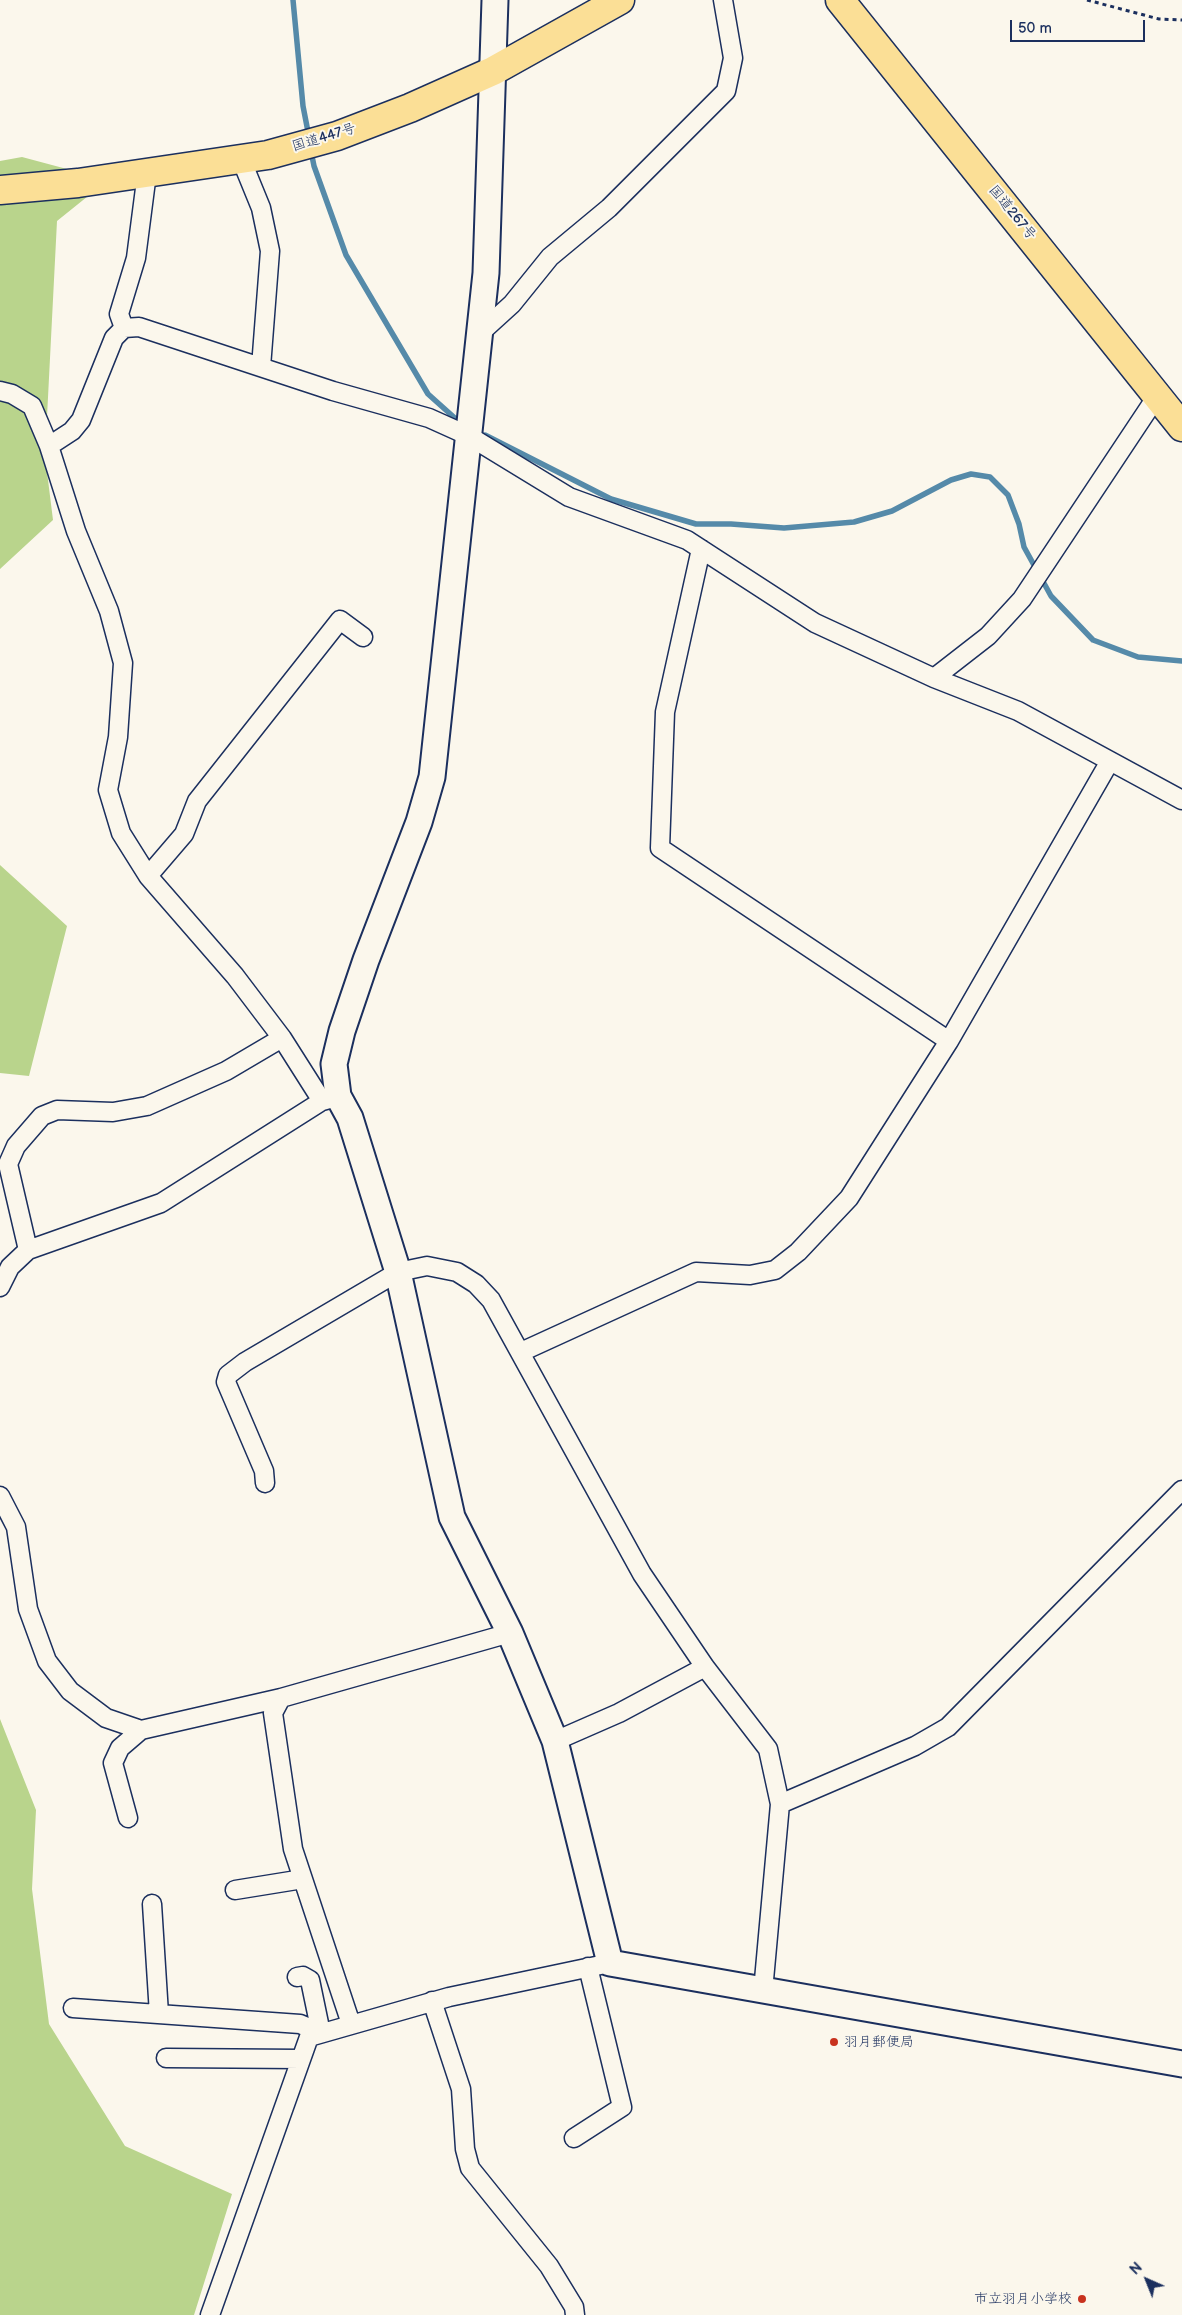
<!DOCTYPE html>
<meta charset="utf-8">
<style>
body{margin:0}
#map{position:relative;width:1182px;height:2315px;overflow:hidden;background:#fbf7ec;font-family:"Balsamiq Sans",sans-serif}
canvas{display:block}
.north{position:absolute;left:1122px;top:2255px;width:50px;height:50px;-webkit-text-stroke:4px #fbf7ec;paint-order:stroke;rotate:316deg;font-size:14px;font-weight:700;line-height:20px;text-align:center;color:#1b2f5e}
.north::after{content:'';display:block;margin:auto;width:18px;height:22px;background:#1b2f5e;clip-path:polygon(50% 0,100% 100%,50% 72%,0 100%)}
.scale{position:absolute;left:1010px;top:20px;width:135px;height:22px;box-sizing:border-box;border:2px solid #1b2f5e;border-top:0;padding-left:6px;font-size:15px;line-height:18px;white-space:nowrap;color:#1b2f5e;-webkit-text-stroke:4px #fbf7ec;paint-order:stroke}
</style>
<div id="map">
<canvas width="1182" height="2315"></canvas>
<div class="north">N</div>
<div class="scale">50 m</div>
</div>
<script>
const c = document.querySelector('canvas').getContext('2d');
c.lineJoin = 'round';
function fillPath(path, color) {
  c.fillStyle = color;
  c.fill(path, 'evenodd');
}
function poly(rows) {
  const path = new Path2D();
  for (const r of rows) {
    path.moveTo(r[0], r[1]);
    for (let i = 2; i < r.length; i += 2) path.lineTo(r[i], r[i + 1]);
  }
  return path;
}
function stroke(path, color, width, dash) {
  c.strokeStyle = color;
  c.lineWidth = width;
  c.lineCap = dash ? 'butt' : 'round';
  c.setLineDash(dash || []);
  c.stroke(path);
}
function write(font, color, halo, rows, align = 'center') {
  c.font = font + ' "Balsamiq Sans","Klee One",sans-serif';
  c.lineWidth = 4;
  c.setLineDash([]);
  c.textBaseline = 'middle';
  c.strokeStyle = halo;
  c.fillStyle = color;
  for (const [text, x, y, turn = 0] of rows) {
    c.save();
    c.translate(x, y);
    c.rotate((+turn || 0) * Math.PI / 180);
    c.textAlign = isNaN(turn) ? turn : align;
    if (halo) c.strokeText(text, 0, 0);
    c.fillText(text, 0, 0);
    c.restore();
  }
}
const green = poly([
 [22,157,108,180,57,221,45,456,53,520,0,569,0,161],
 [0,865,67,926,29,1076,0,1073],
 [0,1719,36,1810,32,1889,49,2024,125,2146,232,2194,194,2315,0,2315]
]);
const stream = poly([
 [293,0,303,106,309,137],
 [311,151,314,166,346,255,428,394,457,420],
 [485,435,611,499,696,524,731,524,784,528,854,522,892,511,951,480,971,474,990,477,1008,495,1019,524,1024,547,1051,596,1093,640,1138,657,1182,661]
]);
const path = poly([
 [1087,0,1159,19,1182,20]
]);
const street = poly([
 [241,159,261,208,270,251,261,367],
 [124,328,119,314,136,258,147,173],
 [479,334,512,304,550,257,609,208,726,91,733,58,723,0],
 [0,391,12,394,32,406,49,446,76,531,109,611,123,663,118,737,108,790,121,833,148,876,235,976,282,1038,322,1101],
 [49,446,72,431,81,420,114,338,124,328,139,327,333,391,429,418,469,436,569,497,687,540,815,623,934,678,1018,711,1182,800],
 [701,549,665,712,660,848,949,1041,1110,761],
 [934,678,988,636,1022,599,1157,396],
 [148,876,184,834,197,801,340,620,363,637],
 [28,1250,8,1164,16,1146,42,1116,57,1110,113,1112,147,1106,226,1071,282,1038],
 [0,1287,10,1267,28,1250,161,1203,322,1101,333,1098],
 [521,1352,696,1272,750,1275,775,1270,798,1252,849,1198,949,1041],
 [265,1483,264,1471,226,1382,228,1375,245,1362,398,1272,427,1266,457,1272,476,1284,491,1300,642,1574,705,1667,768,1749,780,1804,915,1746,948,1727,1182,1490],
 [0,1496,16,1527,28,1609,47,1661,70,1691,106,1718,141,1730,281,1698],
 [555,1741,619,1713,705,1667],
 [128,1818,113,1763,120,1748,141,1730],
 [235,1890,303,1879],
 [152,1904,159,2014],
 [297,1977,303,1976,310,1980,321,2033],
 [763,1991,780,1804],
 [432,2001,461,2089,465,2149,470,2168,549,2266,574,2307,575,2315],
 [73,2008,300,2024,321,2033],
 [351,2024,293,1849,273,1713,281,1698,510,1633],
 [166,2058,301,2059],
 [574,2138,622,2107,588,1967],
 [210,2315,309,2037,449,1997,610,1963]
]);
const secondary = poly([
 [495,0,486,273,432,777,419,822,366,960,342,1031,334,1064,338,1096,350,1118,398,1272,452,1517,510,1633,555,1741,610,1963,1182,2064]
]);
const highway = poly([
 [840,0,1182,427],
 [0,190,78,183,268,155,337,136,410,108,493,71,620,0]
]);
const markers = [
 [834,2042,5,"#c8321e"],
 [1082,2299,5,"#c8321e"]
];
const streetNames = [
 ["国道447号",324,138,-17],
 ["国道267号",1012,213,51]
];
const poiNames = [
 ["羽月郵便局",844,2042],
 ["市立羽月小学校",1072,2299,"right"]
];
fillPath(green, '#b9d48c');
stroke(stream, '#558aa9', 5.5);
stroke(street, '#1b2f5e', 21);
stroke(secondary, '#1b2f5e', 29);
stroke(highway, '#1b2f5e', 31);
stroke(path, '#1b2f5e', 3, [4, 4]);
stroke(street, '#fbf7ec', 18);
stroke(secondary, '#fbf7ec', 25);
stroke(highway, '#fbdf96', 28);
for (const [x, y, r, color] of markers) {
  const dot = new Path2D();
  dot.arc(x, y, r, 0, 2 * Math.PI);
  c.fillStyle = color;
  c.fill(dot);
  stroke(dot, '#fbf7ec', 2);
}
write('14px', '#1b2f5e', '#fbf7ec', streetNames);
write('14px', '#1b2f5e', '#fbf7ec', poiNames, 'left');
</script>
